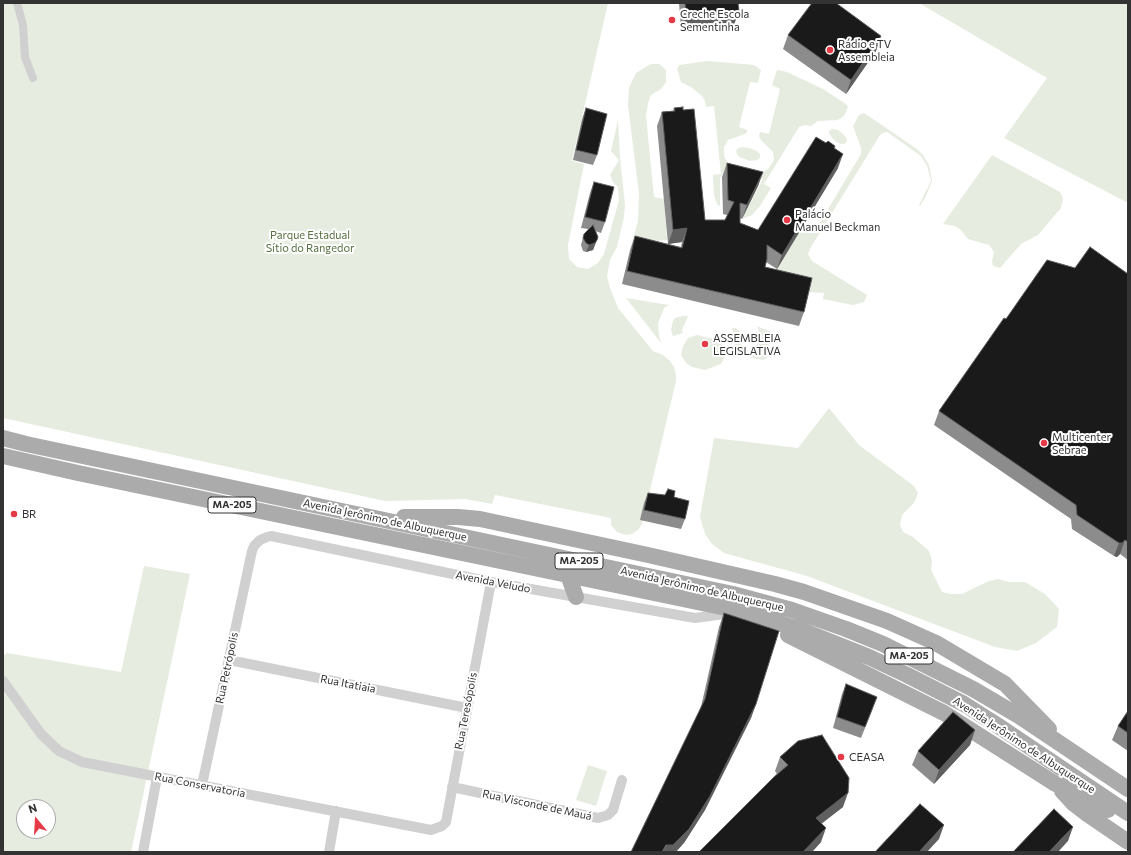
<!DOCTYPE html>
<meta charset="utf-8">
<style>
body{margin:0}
#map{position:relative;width:1131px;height:855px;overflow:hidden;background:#fff;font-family:Commissioner,sans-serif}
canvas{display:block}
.frame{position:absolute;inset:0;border:4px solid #333;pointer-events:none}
.north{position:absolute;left:16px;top:799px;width:40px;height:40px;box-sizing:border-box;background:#fff;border:1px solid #adadad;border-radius:50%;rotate:342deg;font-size:11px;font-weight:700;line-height:16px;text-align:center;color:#333}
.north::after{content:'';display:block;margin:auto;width:14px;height:18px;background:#e63946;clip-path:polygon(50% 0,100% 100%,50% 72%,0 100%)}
</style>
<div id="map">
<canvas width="1131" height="855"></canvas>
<div class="frame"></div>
<div class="north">N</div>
</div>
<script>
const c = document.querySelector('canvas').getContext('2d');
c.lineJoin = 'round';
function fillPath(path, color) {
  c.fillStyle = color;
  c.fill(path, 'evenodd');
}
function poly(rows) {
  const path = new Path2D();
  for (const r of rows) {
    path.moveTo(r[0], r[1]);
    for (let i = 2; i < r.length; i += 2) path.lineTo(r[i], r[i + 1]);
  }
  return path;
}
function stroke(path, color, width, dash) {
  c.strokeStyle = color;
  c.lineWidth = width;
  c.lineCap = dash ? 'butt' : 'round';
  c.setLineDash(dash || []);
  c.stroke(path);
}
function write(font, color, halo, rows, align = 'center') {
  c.font = font + ' Commissioner,sans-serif';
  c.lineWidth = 4;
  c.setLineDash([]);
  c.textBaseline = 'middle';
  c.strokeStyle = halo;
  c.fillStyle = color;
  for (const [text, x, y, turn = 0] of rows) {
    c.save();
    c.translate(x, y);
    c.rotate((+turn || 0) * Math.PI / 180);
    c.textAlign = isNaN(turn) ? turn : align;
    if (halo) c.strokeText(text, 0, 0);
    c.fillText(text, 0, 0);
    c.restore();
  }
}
const green = poly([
 [3,3,608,3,572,161,584,164,568,245,569,259,577,267,588,269,598,263,604,254,619,200,618,187,613,182,610,175,619,160,611,151,618,120,620,157,625,205,624,217,617,247,610,260,607,276,610,288,618,308,653,351,663,355,669,360,674,367,676,375,676,381,642,524,638,530,632,534,626,535,617,532,611,525,611,518,495,495,492,504,465,499,385,501,3,418],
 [919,3,1128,3,1128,203,1004,138,1047,78],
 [708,61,754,65,761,70,758,83,750,82,739,127,747,130,747,132,745,134,728,140,724,147,724,156,728,164,720,178,720,206,717,204,714,195,713,175,721,174,714,106,706,107,705,101,702,96,691,87,681,82,677,69,679,65],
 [651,64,659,64,666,70,666,82,661,89,651,95,648,103,646,116,654,197,664,199,667,240,655,241,650,255,630,250,638,221,639,194,628,105,629,88,636,73],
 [777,70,787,72,823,89,846,104,848,107,844,116,838,120,818,121,811,126,805,125,799,127,764,184,771,188,760,206,752,215,742,219,763,179,753,177,762,173,769,168,774,160,773,152,761,140,759,136,760,132,769,134,780,89,772,85],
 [864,113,917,149,923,155,929,165,932,181,926,196,920,206,919,205,931,181,927,166,921,156,890,134,887,132,883,133,880,135,811,247,808,254,812,261,867,295,864,302,853,305,823,299,824,293,807,292,767,283,802,227,811,232,815,231,861,154,861,148,853,126,859,115],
 [832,129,838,130,843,134,847,139,846,143,842,144,838,143,833,139,829,133,829,131],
 [742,147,749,148,757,151,760,154,760,158,757,160,750,161,739,157,736,152,737,149],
 [992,155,1060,192,1063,198,1061,208,1038,235,1021,244,1000,268,993,266,992,261,994,252,989,245,968,239,961,230,955,226,943,224],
 [626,298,669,305,664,308,658,323,659,336,661,343],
 [683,316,688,316,682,330,683,333,673,336,671,330,673,321,675,318],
 [757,326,771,332,767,358,763,360,749,357,756,349,759,336,759,331],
 [732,328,736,328,743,335,744,339,742,344,736,349,732,335,734,334],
 [697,335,717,340,722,343,725,356,721,364,705,370,692,367,686,363,681,355,683,346,688,338],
 [829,408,859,445,914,486,918,493,914,503,902,515,900,525,903,532,913,537,929,551,932,561,931,570,942,592,951,594,962,594,989,581,998,579,1009,582,1025,582,1045,594,1059,609,1057,627,1036,643,1017,651,995,647,807,576,724,553,712,544,705,534,700,517,714,438,798,448],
 [144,566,190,574,131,852,3,852,3,656,7,653,121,672],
 [24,807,48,807,48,831,24,831],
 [588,765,607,771,596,806,576,800]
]);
const pedestrian = poly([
 [17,3,23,25,25,57,33,78]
]);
const minor = poly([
 [229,660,467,708],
 [3,681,41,734,59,751,82,762,431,830,442,826,446,822,491,582],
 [202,785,252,551,254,546,260,540,267,537,271,536,491,582,695,618,732,613],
 [452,787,598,818,608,815,613,810,622,780],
 [143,852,157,777],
 [329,852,336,811]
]);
const primary = poly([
 [3,438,26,444,733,594,792,610,846,629,883,644,973,689,1019,716,1128,789],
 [3,456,78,473,726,608,769,620,801,630,869,657,907,675,964,704,997,725,1128,813],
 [404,517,458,517,480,519,648,555,775,584,804,592,887,621,936,643,1005,684,1049,729],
 [568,575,576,597],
 [788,635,944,713,1054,783,1108,810],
 [1062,791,1074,804,1087,814,1128,842]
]);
const wall = poly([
 [679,3,738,3,734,25,681,30],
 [788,35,876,51,846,94,783,49],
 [586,108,597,155,593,165,573,160,582,119],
 [674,108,705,220,725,220,727,215,723,214,722,177,727,163,763,172,758,186,742,219,740,218,740,223,758,230,826,143,835,146,835,148,838,168,777,269,766,262,765,267,804,312,799,326,622,284,630,250,635,236,681,247,682,242,668,244,657,126,662,112,673,111],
 [594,182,605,222,601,233,595,231,594,247,593,250,586,252,583,251,581,245,584,234,588,229,581,228,590,193],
 [1128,274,1128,560,1120,554,1117,557,1114,556,1072,529,1071,519,934,425,939,411,1006,319],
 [648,493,674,497,685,519,681,529,640,520,644,503],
 [724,613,756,704,751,718,705,810,684,843,701,707,719,627],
 [846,684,873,708,861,738,833,728,842,694],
 [1128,711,1128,751,1112,740,1118,726],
 [975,730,970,745,934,784,912,765,918,751],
 [780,757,843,807,821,823,821,842,812,852,699,852,777,774,775,771]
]);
const shadedWall = poly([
 [739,11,734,25,681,30,686,16],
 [881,36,876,51,846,94,851,80],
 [843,154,838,168,777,269,782,255],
 [763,172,758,186,742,219,747,205],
 [687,228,682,242,668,244,673,230],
 [597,240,593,250,586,252,589,245],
 [1125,540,1120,554,1117,557,1114,556,1119,543],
 [756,704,751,718,705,810,684,843,676,852,662,852],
 [975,730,970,745,934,784,939,770],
 [848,793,843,807,811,832,816,818],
 [944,825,939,839,927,852,919,852],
 [1073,827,1068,841,1058,852,1049,852],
 [826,828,821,842,812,852,803,852]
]);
const building = poly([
 [685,3,738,3,739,11,686,16,685,3],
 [812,3,836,3,881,36,851,80,788,35,812,3],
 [683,107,683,110,694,109,705,220,725,220,734,202,728,200,727,163,763,172,747,205,740,203,740,223,758,230,816,137,826,143,828,141,835,146,834,148,843,154,782,255,767,245,767,259,765,267,812,278,804,312,627,271,635,236,682,248,687,228,673,230,662,112,675,111,674,108,683,107],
 [586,108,607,114,597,155,576,150,586,108],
 [594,182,614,187,605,222,585,217,594,182],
 [593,225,598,237,597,240,595,243,589,245,586,243,583,238,584,234,593,225],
 [1090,247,1128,274,1128,542,1125,540,1122,543,1119,543,1077,515,1076,505,939,411,1004,318,1006,319,1047,260,1075,268,1090,247],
 [668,489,675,491,674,497,689,501,685,519,644,510,648,493,665,495,668,489],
 [724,613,779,631,756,704,710,796,689,829,673,845,666,845,662,852,631,852,705,699,724,613],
 [846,684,877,697,865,727,837,717,846,684],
 [1128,711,1128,733,1118,726,1128,711],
 [953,712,975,730,939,770,918,751,953,712],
 [822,735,849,778,848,793,816,818,826,828,803,852,699,852,774,777,788,765,780,757,798,741,822,735],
 [920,804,944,825,919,852,875,852,920,804],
 [1054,809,1073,827,1049,852,1013,852,1054,809]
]);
const markers = [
 [672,20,4,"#e63946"],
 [830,50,4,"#e63946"],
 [787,220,4,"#e63946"],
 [705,344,4,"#e63946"],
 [1044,443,4,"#e63946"],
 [14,514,4,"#e63946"],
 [841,757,4,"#e63946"]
];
const shields = [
 [232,505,48],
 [579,561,48],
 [909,656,48]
];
const shieldNames = [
 ["MA-205",232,505],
 ["MA-205",579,561],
 ["MA-205",909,656]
];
const poiNames = [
 ["Creche Escola",680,14],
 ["Sementinha",680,27],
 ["Rádio e TV",838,44],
 ["Assembleia",838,57],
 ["Palácio",795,214],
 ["Manuel Beckman",795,227],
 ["ASSEMBLEIA",713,338],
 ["LEGISLATIVA",713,351],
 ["Multicenter",1052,437],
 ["Sebrae",1052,450],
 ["BR",22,514],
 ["CEASA",849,757]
];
const parkNames = [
 ["Parque Estadual",310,235],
 ["Sítio do Rangedor",310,248]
];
const streetNames = [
 ["Avenida Jerônimo de Albuquerque",385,520,12],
 ["Avenida Veludo",493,582,11],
 ["Avenida Jerônimo de Albuquerque",702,589,13],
 ["Rua Petrópolis",227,668,-78],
 ["Rua Itatiaia",348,684,11],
 ["Rua Teresópolis",466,711,-79],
 ["Avenida Jerônimo de Albuquerque",1024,745,33],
 ["Rua Conservatoria",200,785,11],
 ["Rua Visconde de Mauá",537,805,12]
];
fillPath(green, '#e6ecdf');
stroke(pedestrian, '#d0d0d0', 8);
stroke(minor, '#d0d0d0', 10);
stroke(primary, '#ababab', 16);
fillPath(wall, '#8c8c8c');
fillPath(shadedWall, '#5f5f5f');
fillPath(building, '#1a1a1a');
stroke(building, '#5f5f5f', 1);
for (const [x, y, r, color] of markers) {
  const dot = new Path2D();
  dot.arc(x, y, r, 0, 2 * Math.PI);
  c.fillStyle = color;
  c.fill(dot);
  stroke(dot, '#fff', 1.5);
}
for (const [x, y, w] of shields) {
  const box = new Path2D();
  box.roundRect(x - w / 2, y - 8, w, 16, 3);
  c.fillStyle = '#fff';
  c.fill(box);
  stroke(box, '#333', 1);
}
write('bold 10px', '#333', null, shieldNames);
write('11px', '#333', '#fff', poiNames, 'left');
write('11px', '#56703f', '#fff', parkNames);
write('11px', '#333', '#fff', streetNames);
</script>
